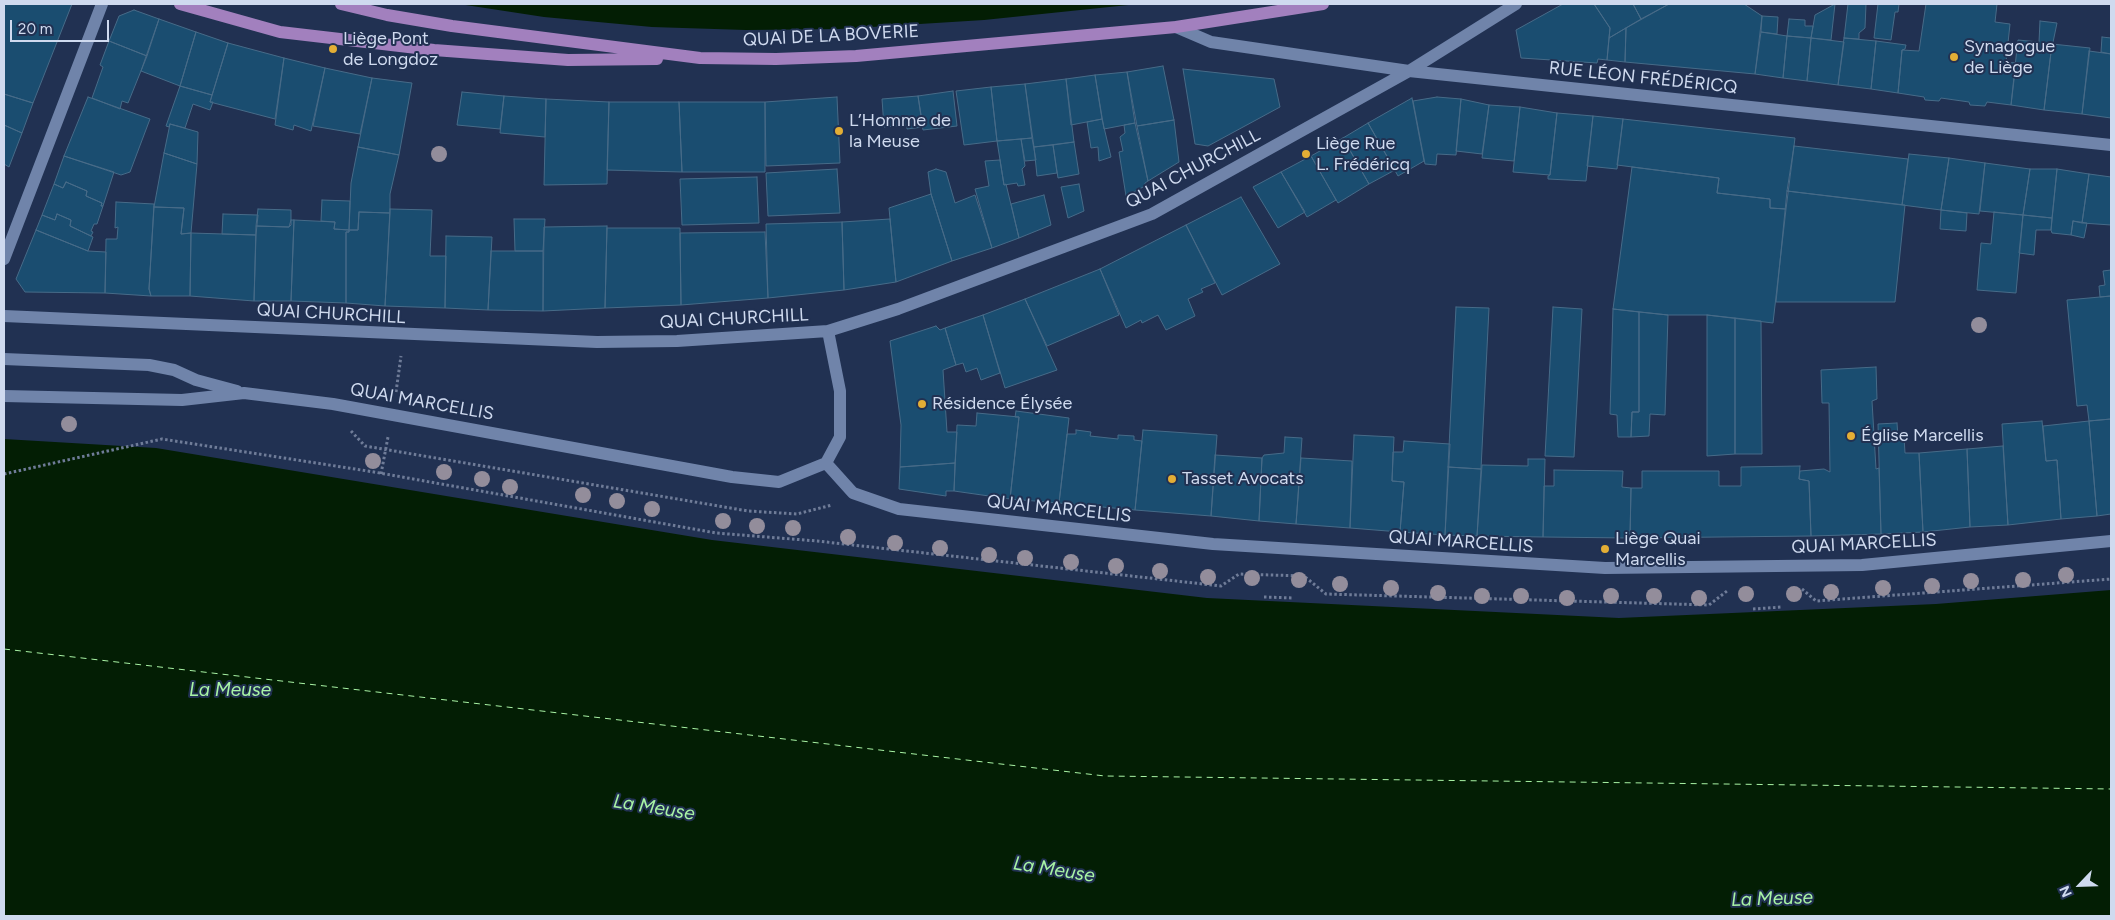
<!DOCTYPE html>
<meta charset="utf-8">
<style>
body{margin:0}
#map{position:relative;width:2115px;height:920px;overflow:hidden;background:#213152;font-family:Figtree,sans-serif}
canvas{display:block}
.frame{position:absolute;inset:0;border:5px solid #cfdaef;pointer-events:none}
.north{position:absolute;left:2055px;top:860px;width:50px;height:50px;-webkit-text-stroke:4px #213152;paint-order:stroke;rotate:246deg;font-size:14px;font-weight:700;line-height:20px;text-align:center;color:#cfdaef}
.north::after{content:'';display:block;margin:auto;width:18px;height:22px;background:#cfdaef;clip-path:polygon(50% 0,100% 100%,50% 72%,0 100%)}
.scale{position:absolute;left:10px;top:20px;width:99px;height:22px;box-sizing:border-box;border:2px solid #cfdaef;border-top:0;padding-left:6px;font-size:15px;line-height:18px;white-space:nowrap;color:#cfdaef;-webkit-text-stroke:4px #213152;paint-order:stroke}
</style>
<div id="map">
<canvas width="2115" height="920"></canvas>
<div class="frame"></div>
<div class="north">N</div>
<div class="scale">20 m</div>
</div>
<script>
const c = document.querySelector('canvas').getContext('2d');
c.lineJoin = 'round';
function fillPath(path, color) {
  c.fillStyle = color;
  c.fill(path, 'evenodd');
}
function poly(rows) {
  const path = new Path2D();
  for (const r of rows) {
    path.moveTo(r[0], r[1]);
    for (let i = 2; i < r.length; i += 2) path.lineTo(r[i], r[i + 1]);
  }
  return path;
}
function stroke(path, color, width, dash) {
  c.strokeStyle = color;
  c.lineWidth = width;
  c.lineCap = dash ? 'butt' : 'round';
  c.setLineDash(dash || []);
  c.stroke(path);
}
function write(font, color, halo, rows, align = 'center') {
  c.font = font + ' Figtree,sans-serif';
  c.lineWidth = 4;
  c.setLineDash([]);
  c.textBaseline = 'middle';
  c.strokeStyle = halo;
  c.fillStyle = color;
  for (const [text, x, y, turn = 0] of rows) {
    c.save();
    c.translate(x, y);
    c.rotate((+turn || 0) * Math.PI / 180);
    c.textAlign = isNaN(turn) ? turn : align;
    if (halo) c.strokeText(text, 0, 0);
    c.fillText(text, 0, 0);
    c.restore();
  }
}
const water = poly([
 [459,4,1138,4,984,20,839,29,746,30,652,27,544,17],
 [4,439,156,448,712,540,1207,598,1619,618,1936,604,2111,590,2111,916,4,916]
]);
const ferry = poly([
 [4,649,1105,776,2111,789]
]);
const building = poly([
 [4,4,72,4,33,103,4,94,4,4],
 [1563,4,1594,4,1610,28,1607,60,1598,59,1597,63,1521,58,1516,30,1563,4],
 [1594,4,1633,4,1641,19,1609,38,1610,28,1594,4],
 [1633,4,1669,4,1641,19,1633,4],
 [1669,4,1744,4,1762,16,1755,74,1625,62,1626,28,1669,4],
 [1835,4,1831,40,1811,38,1815,15,1835,4],
 [1848,4,1866,4,1865,28,1859,33,1859,39,1844,38,1848,4],
 [1878,4,1899,4,1898,12,1895,12,1891,40,1874,38,1878,4],
 [1926,4,1997,4,1995,22,2010,24,2006,62,2016,63,2011,105,1987,102,1985,106,1970,105,1969,102,1941,98,1939,101,1925,100,1924,97,1898,93,1902,50,1919,51,1926,4],
 [134,10,159,19,147,56,109,41,119,16,134,10],
 [1762,16,1778,17,1777,34,1761,32,1762,16],
 [159,19,196,32,180,86,141,71,159,19],
 [1789,19,1805,20,1805,26,1813,26,1811,38,1787,36,1789,19],
 [2040,21,2057,23,2051,52,2017,48,2018,40,2039,42,2040,21],
 [1626,28,1625,62,1607,60,1609,38,1626,28],
 [196,32,228,43,212,95,180,86,196,32],
 [1761,32,1787,36,1783,78,1755,74,1761,32],
 [1787,36,1811,38,1807,81,1783,78,1787,36],
 [2102,37,2111,38,2111,54,2101,52,2102,37],
 [1811,38,1844,42,1838,85,1807,81,1811,38],
 [1844,38,1876,41,1871,89,1838,85,1844,38],
 [109,41,147,56,128,103,122,101,120,109,92,98,103,67,100,65,109,41],
 [1876,41,1906,45,1905,49,1902,50,1898,93,1871,89,1876,41],
 [228,43,284,58,275,119,210,102,228,43],
 [2052,44,2090,48,2082,114,2044,110,2052,44],
 [2017,48,2051,52,2044,110,2011,105,2017,48],
 [2089,51,2111,54,2111,118,2082,114,2089,51],
 [284,58,325,68,311,131,294,125,293,130,275,125,284,58],
 [1163,66,1174,120,1137,126,1127,72,1163,66],
 [325,68,372,78,360,134,313,126,325,68],
 [1183,69,1274,79,1280,107,1208,146,1195,144,1183,69],
 [1127,72,1135,123,1104,129,1095,75,1127,72],
 [1095,75,1102,119,1071,125,1066,79,1095,75],
 [372,78,412,83,399,155,358,147,372,78],
 [1066,79,1074,142,1034,147,1025,84,1066,79],
 [1025,84,1032,138,997,141,991,87,1025,84],
 [180,86,212,95,210,102,213,102,210,110,193,104,185,128,170,124,169,127,166,126,180,86],
 [991,87,997,141,964,145,956,91,991,87],
 [953,91,957,126,923,130,918,96,953,91],
 [462,92,504,96,500,129,457,125,462,92],
 [4,94,33,103,22,133,4,125,4,94],
 [504,96,546,99,545,137,500,133,504,96],
 [918,96,923,127,907,129,907,125,884,127,882,99,918,96],
 [88,97,150,119,130,172,121,175,64,156,88,97],
 [837,97,840,163,766,166,765,102,837,97],
 [1437,97,1461,99,1456,155,1437,154,1436,165,1425,164,1413,101,1437,97],
 [1412,98,1424,161,1398,176,1368,123,1412,98],
 [546,99,609,102,607,184,544,185,546,99],
 [1461,99,1489,105,1482,154,1456,151,1461,99],
 [609,102,679,102,682,172,607,170,609,102],
 [679,102,765,102,765,172,682,172,679,102],
 [1489,105,1520,107,1514,161,1482,158,1489,105],
 [1520,107,1557,113,1550,175,1513,172,1520,107],
 [1557,113,1593,116,1586,181,1548,179,1548,176,1550,175,1557,113],
 [1593,116,1623,119,1617,169,1587,166,1593,116],
 [1102,119,1111,157,1099,161,1098,147,1091,148,1087,122,1102,119],
 [1623,119,1795,138,1786,209,1770,208,1770,199,1717,193,1719,178,1617,165,1623,119],
 [1174,120,1179,162,1148,181,1137,126,1174,120],
 [1135,123,1148,181,1145,183,1145,186,1126,196,1119,152,1123,151,1120,137,1125,133,1124,125,1135,123],
 [1368,123,1395,170,1369,184,1343,138,1368,123],
 [170,124,198,132,197,164,164,153,170,124],
 [4,125,22,133,9,167,4,164,4,125],
 [1032,138,1036,160,1025,161,1021,139,1032,138],
 [1343,138,1369,184,1338,203,1311,156,1343,138],
 [1021,139,1025,166,1022,169,1025,185,1018,186,1017,183,1004,185,997,141,1021,139],
 [1074,142,1079,174,1058,178,1053,145,1074,142],
 [1053,145,1057,173,1037,176,1034,147,1053,145],
 [1794,146,1908,159,1902,205,1787,191,1794,146],
 [358,147,399,155,390,194,390,213,359,212,358,230,349,230,351,183,358,147],
 [164,153,197,164,191,233,181,234,184,208,154,207,164,153],
 [1909,154,1949,158,1941,210,1902,205,1909,154],
 [64,156,114,172,103,206,101,206,102,203,86,196,87,191,66,182,63,188,54,184,64,156],
 [1311,156,1336,200,1307,217,1281,172,1311,156],
 [1949,158,1985,163,1979,214,1941,210,1949,158],
 [1000,160,1004,185,1006,184,1019,238,992,248,975,189,989,186,985,161,1000,160],
 [1985,163,2030,169,2023,215,1980,211,1985,163],
 [1632,167,1719,178,1717,193,1770,199,1770,208,1786,209,1773,323,1707,315,1668,315,1613,309,1632,167],
 [837,169,840,213,768,216,766,173,837,169],
 [936,169,946,172,955,203,975,195,992,248,952,261,931,194,928,172,936,169],
 [2030,169,2057,169,2052,218,2023,215,2030,169],
 [2057,169,2089,174,2082,223,2073,221,2071,235,2052,233,2051,230,2057,169],
 [1281,172,1305,212,1278,228,1253,187,1281,172],
 [2089,174,2111,177,2111,225,2082,223,2089,174],
 [757,177,759,223,682,225,680,179,757,177],
 [66,182,87,191,86,196,102,203,101,206,103,206,97,224,94,224,91,231,93,232,91,236,70,226,71,220,57,214,55,220,42,215,54,184,63,188,66,182],
 [1079,184,1084,211,1068,218,1061,187,1079,184],
 [1787,191,1905,205,1895,302,1776,302,1787,191],
 [931,194,952,261,896,282,889,208,931,194],
 [1044,195,1051,225,1019,238,1011,204,1044,195],
 [1241,197,1280,264,1222,295,1186,225,1241,197],
 [322,200,350,201,349,230,334,229,335,222,321,221,322,200],
 [116,202,154,204,149,289,151,296,105,293,106,239,117,239,118,227,115,228,116,202],
 [154,207,184,208,181,234,191,233,190,296,151,296,149,289,154,207],
 [258,209,291,210,291,225,289,227,256,226,258,209],
 [390,209,432,210,430,256,446,256,445,308,385,306,390,209],
 [1941,210,1967,213,1966,231,1940,229,1941,210],
 [359,212,390,213,385,306,346,303,346,232,349,232,349,230,358,230,359,212],
 [1994,212,2023,215,2016,293,1977,290,1981,243,1991,244,1994,212],
 [57,214,71,220,70,226,93,237,88,251,36,230,42,215,55,220,57,214],
 [223,214,258,215,256,235,222,234,223,214],
 [2023,215,2052,218,2051,230,2036,230,2034,255,2019,253,2023,215],
 [514,219,545,219,543,251,515,251,514,219],
 [890,219,896,282,844,290,842,222,890,219],
 [291,220,294,220,291,301,254,301,256,226,289,227,291,220],
 [294,220,335,222,334,229,349,230,349,232,346,232,346,303,291,301,294,220],
 [2073,221,2087,223,2084,238,2071,235,2073,221],
 [842,222,844,290,768,298,766,224,842,222],
 [1186,225,1215,283,1201,289,1203,292,1188,299,1195,316,1166,330,1158,315,1142,323,1141,320,1126,328,1100,269,1186,225],
 [607,226,605,308,543,311,544,227,607,226],
 [607,228,680,228,681,305,605,308,607,228],
 [36,230,88,251,106,252,105,293,25,292,16,279,36,230],
 [765,232,768,298,681,305,680,233,765,232],
 [191,233,256,235,254,301,190,296,191,233],
 [446,236,492,237,488,310,445,308,446,236],
 [491,251,543,251,543,311,488,310,491,251],
 [1100,269,1119,315,1047,346,1025,299,1100,269],
 [2111,270,2111,296,2100,297,2099,286,2105,285,2103,271,2111,270],
 [2111,296,2111,419,2089,421,2087,405,2077,406,2067,300,2111,296],
 [1025,299,1057,370,1005,388,983,315,1025,299],
 [1456,307,1489,308,1481,469,1448,467,1456,307],
 [1553,307,1582,309,1574,457,1545,456,1553,307],
 [1613,309,1639,312,1639,412,1632,412,1631,437,1618,437,1617,415,1610,414,1613,309],
 [1639,312,1668,315,1665,415,1650,414,1649,436,1631,437,1632,412,1639,412,1639,312],
 [983,315,1000,373,981,380,977,368,966,372,963,363,956,365,945,328,983,315],
 [1707,315,1735,318,1735,454,1707,456,1707,315],
 [1735,318,1761,321,1762,454,1735,454,1735,318],
 [936,326,940,330,945,328,956,365,943,370,947,432,957,432,955,463,900,467,901,425,890,341,936,326],
 [1876,367,1877,399,1872,401,1876,469,1879,468,1881,534,1811,536,1809,481,1799,479,1800,471,1824,469,1830,472,1829,403,1822,403,1821,370,1876,367],
 [1016,411,1069,418,1059,503,1010,499,1019,417,1015,417,1016,411],
 [977,413,1019,417,1010,499,954,491,957,425,976,426,977,413],
 [2111,419,2111,514,2097,516,2089,421,2111,419],
 [2042,421,2046,461,2057,460,2061,519,2008,525,2002,424,2042,421],
 [2089,421,2097,516,2061,519,2057,460,2046,461,2043,426,2089,421],
 [1897,423,1898,437,1904,437,1905,453,1919,453,1923,532,1881,534,1878,424,1897,423],
 [1076,430,1091,432,1090,436,1118,439,1118,435,1134,436,1134,440,1142,441,1135,510,1059,503,1067,434,1076,434,1076,430],
 [1143,430,1217,435,1211,516,1135,510,1143,430],
 [1354,435,1394,437,1392,481,1404,482,1400,532,1350,528,1354,435],
 [1285,437,1302,438,1296,524,1259,521,1262,458,1264,455,1284,453,1285,437],
 [1404,441,1450,444,1445,535,1400,532,1404,482,1392,481,1393,452,1403,452,1404,441],
 [2003,446,2008,525,1970,527,1967,449,2003,446],
 [1967,449,1970,527,1923,532,1919,453,1967,449],
 [1215,455,1262,458,1259,521,1211,516,1215,455],
 [1301,458,1352,461,1350,528,1296,524,1301,458],
 [1528,459,1545,459,1543,537,1477,536,1482,465,1528,466,1528,459],
 [955,463,954,491,946,491,946,496,899,489,900,467,955,463],
 [1800,466,1799,479,1809,481,1811,536,1630,538,1631,488,1642,488,1642,471,1719,471,1719,486,1741,486,1741,467,1800,466],
 [1448,467,1481,469,1477,536,1445,535,1448,467],
 [1554,470,1623,471,1622,487,1631,488,1630,538,1543,537,1544,486,1554,486,1554,470]
]);
const path = poly([
 [396,392,401,356],
 [351,431,365,446,748,511,797,514,832,505],
 [4,474,162,439,374,472,716,533,817,541,1221,586,1239,574,1304,576,1326,594,1709,605,1727,591],
 [381,474,388,437],
 [1802,589,1816,601,2111,579],
 [1264,597,1293,598],
 [1753,609,1782,607]
]);
const minor = poly([
 [1176,27,1211,42,1409,71,2111,145],
 [4,259,102,4],
 [4,316,597,342,677,341,828,331,898,309,1152,214,1409,71,1516,4],
 [4,359,149,365,174,370,196,380,237,391],
 [4,396,182,400,244,393,333,404,732,477,779,482,826,463,840,437,840,391,828,331],
 [826,463,853,493,899,509,1213,544,1605,568,1862,565,2111,541]
]);
const major = poly([
 [180,4,280,32,434,50,568,60,657,59],
 [341,4,387,15,452,26,700,58,776,59,856,56,1176,27,1323,4]
]);
const trees = [
 [439,154],
 [1979,325],
 [69,424],
 [373,461],
 [444,472],
 [482,479],
 [510,487],
 [583,495],
 [617,501],
 [652,509],
 [723,521],
 [757,526],
 [793,528],
 [848,537],
 [895,543],
 [940,548],
 [989,555],
 [1025,558],
 [1071,562],
 [1116,566],
 [1160,571],
 [2066,575],
 [1208,577],
 [1252,578],
 [1299,580],
 [2023,580],
 [1971,581],
 [1340,584],
 [1932,586],
 [1391,588],
 [1883,588],
 [1831,592],
 [1438,593],
 [1746,594],
 [1794,594],
 [1482,596],
 [1521,596],
 [1611,596],
 [1654,596],
 [1567,598],
 [1699,598]
];
const markers = [
 [333,49,5,"#e3ae35"],
 [1954,57,5,"#e3ae35"],
 [839,131,5,"#e3ae35"],
 [1306,154,5,"#e3ae35"],
 [922,404,5,"#e3ae35"],
 [1851,436,5,"#e3ae35"],
 [1172,479,5,"#e3ae35"],
 [1605,549,5,"#e3ae35"]
];
const streetNames = [
 ["QUAI DE LA BOVERIE",831,36,-3],
 ["RUE LÉON FRÉDÉRICQ",1643,78,6],
 ["QUAI CHURCHILL",1193,169,-28],
 ["QUAI CHURCHILL",331,314,3],
 ["QUAI CHURCHILL",734,319,-3],
 ["QUAI MARCELLIS",422,402,10],
 ["QUAI MARCELLIS",1059,509,6],
 ["QUAI MARCELLIS",1461,542,4],
 ["QUAI MARCELLIS",1864,544,-3]
];
const poiNames = [
 ["Liège Pont",343,39],
 ["de Longdoz",343,60],
 ["Synagogue",1964,47],
 ["de Liège",1964,68],
 ["L’Homme de",849,121],
 ["la Meuse",849,142],
 ["Liège Rue",1316,144],
 ["L. Frédéricq",1316,165],
 ["Résidence Élysée",932,404],
 ["Église Marcellis",1861,436],
 ["Tasset Avocats",1182,479],
 ["Liège Quai",1615,539],
 ["Marcellis",1615,560]
];
const waterNames = [
 ["La Meuse",230,690],
 ["La Meuse",654,808,9],
 ["La Meuse",1054,870,9],
 ["La Meuse",1772,899,-2]
];
fillPath(water, '#031e04');
stroke(ferry, '#a9f4a5', 1, [6, 5]);
fillPath(building, '#1a4d70');
stroke(building, '#476b88', 1);
stroke(path, '#6f7c98', 3, [2.5, 2.5]);
stroke(minor, '#7084aa', 12);
stroke(major, '#a280be', 12);
c.fillStyle = '#938d9b';
for (const [x, y] of trees) {
  c.beginPath();
  c.arc(x, y, 8, 0, 2 * Math.PI);
  c.fill();
}
for (const [x, y, r, color] of markers) {
  const dot = new Path2D();
  dot.arc(x, y, r, 0, 2 * Math.PI);
  c.fillStyle = color;
  c.fill(dot);
  stroke(dot, '#213152', 2);
}
write('18px', '#cfdaef', '#213152', streetNames);
write('18px', '#cfdaef', '#213152', poiNames, 'left');
write('italic 19px', '#a9f4a5', '#213152', waterNames);
</script>
